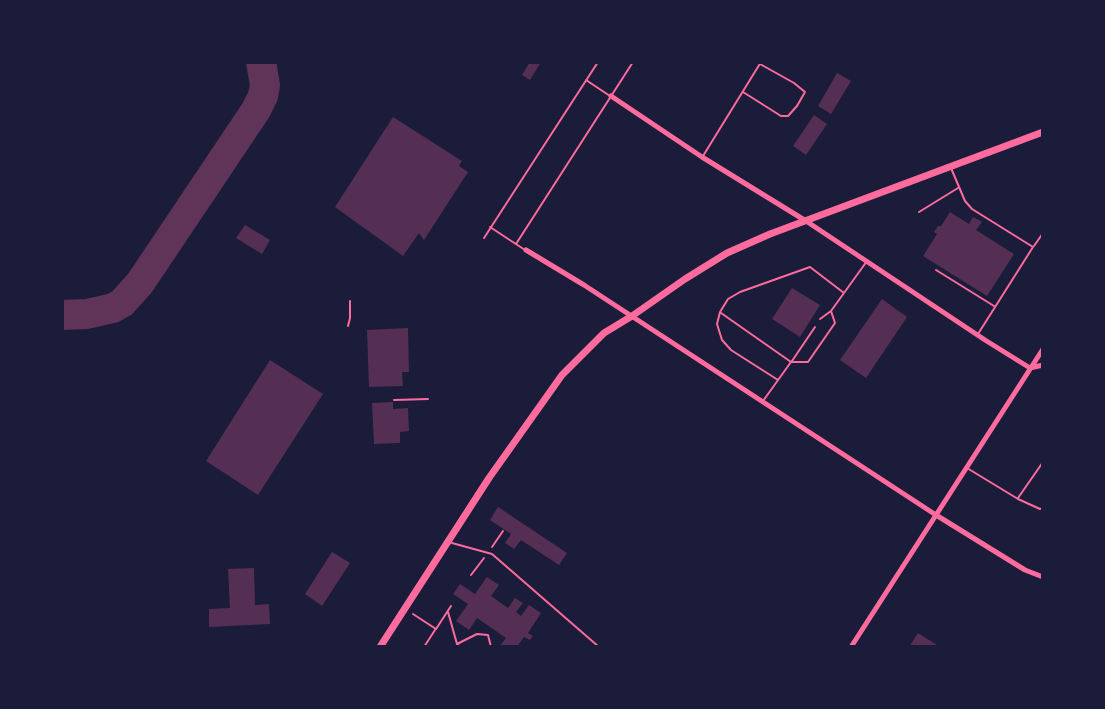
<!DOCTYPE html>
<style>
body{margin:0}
#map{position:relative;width:1105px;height:709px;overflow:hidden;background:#1b1b3a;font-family:"Asap Condensed",sans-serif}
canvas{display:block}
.frame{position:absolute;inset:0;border:64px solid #1b1b3a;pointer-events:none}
</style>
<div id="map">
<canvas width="1105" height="709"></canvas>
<div class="frame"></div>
</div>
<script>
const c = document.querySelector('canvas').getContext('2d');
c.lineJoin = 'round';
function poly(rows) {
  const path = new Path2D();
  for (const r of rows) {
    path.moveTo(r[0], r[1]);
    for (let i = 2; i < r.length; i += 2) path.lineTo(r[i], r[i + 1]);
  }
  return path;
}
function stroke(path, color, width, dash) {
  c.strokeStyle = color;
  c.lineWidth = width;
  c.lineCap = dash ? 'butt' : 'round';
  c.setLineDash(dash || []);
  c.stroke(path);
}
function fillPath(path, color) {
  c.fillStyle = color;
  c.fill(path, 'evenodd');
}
const taxiway = poly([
 [62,315,87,314,113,308,122,303,140,283,256,110,263,96,265,85,261,62]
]);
const building = poly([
 [530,62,541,62,530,80,522,75],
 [837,73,851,81,831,114,818,106],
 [814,115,827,124,806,155,793,146],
 [393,117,462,161,459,166,468,172,424,240,419,233,403,256,335,207],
 [950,212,969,224,973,217,982,222,976,230,1014,254,987,296,923,256,937,234,934,232,938,226,941,226],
 [245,225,270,240,262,254,236,238],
 [792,288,820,305,800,337,772,319],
 [882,299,907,317,866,378,840,360],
 [408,328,409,372,402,372,403,386,369,387,367,330],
 [270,360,323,394,258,495,206,461],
 [393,402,393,409,408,408,409,431,400,432,400,443,374,444,372,403],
 [498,507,567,553,559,565,521,540,514,549,505,543,511,534,490,520],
 [332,552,350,563,322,606,305,594],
 [254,568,255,605,269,604,270,624,209,627,209,609,230,608,228,569],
 [487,577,499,585,491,596,508,608,515,598,523,603,516,612,521,616,529,605,541,613,528,633,533,636,530,640,524,637,517,647,499,647,506,638,477,618,469,630,456,621,468,604,453,594,460,584,475,594],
 [918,633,940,647,909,647]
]);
const path = poly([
 [348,326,350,318,350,301],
 [394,400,428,399],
 [492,547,503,531],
 [471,575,484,558],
 [448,612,457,644,461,647],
 [413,614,436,629,451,606],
 [457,644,477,634,488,635,491,647],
 [424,647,435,630]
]);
const service = poly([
 [586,80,610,96],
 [743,92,781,116,788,116,797,106,805,92,794,83,760,64],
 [703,156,761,62],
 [951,168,965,201,972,209,1033,247,978,334],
 [919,212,958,188],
 [490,227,525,250],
 [484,238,598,62],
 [516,244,633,62],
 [1034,246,1043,233],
 [936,270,994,306],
 [721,313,791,362,763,401],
 [820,319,831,311],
 [792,361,815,327],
 [791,362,808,362,835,323,831,311,867,261],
 [778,380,731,350,722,340,717,324,720,312,728,299,740,292,810,267,844,293],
 [967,468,1018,499,1040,509,1043,508],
 [1018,498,1043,462],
 [452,543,492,554,599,647]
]);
const minor = poly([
 [611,96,702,157,806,221,985,340,1030,368,1043,365],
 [526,250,584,285,936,515,1025,570,1043,577],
 [851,647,1043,349]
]);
const secondary = poly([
 [380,647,489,478,562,375,604,333,632,316,685,279,727,253,770,234,1043,132]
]);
stroke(taxiway, '#603358', 30);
fillPath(building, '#542f53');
stroke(path, '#ff6b9d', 2);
stroke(service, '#ff6b9d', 2);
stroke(minor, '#ff6b9d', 5);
stroke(secondary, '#ff6b9d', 7);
</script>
